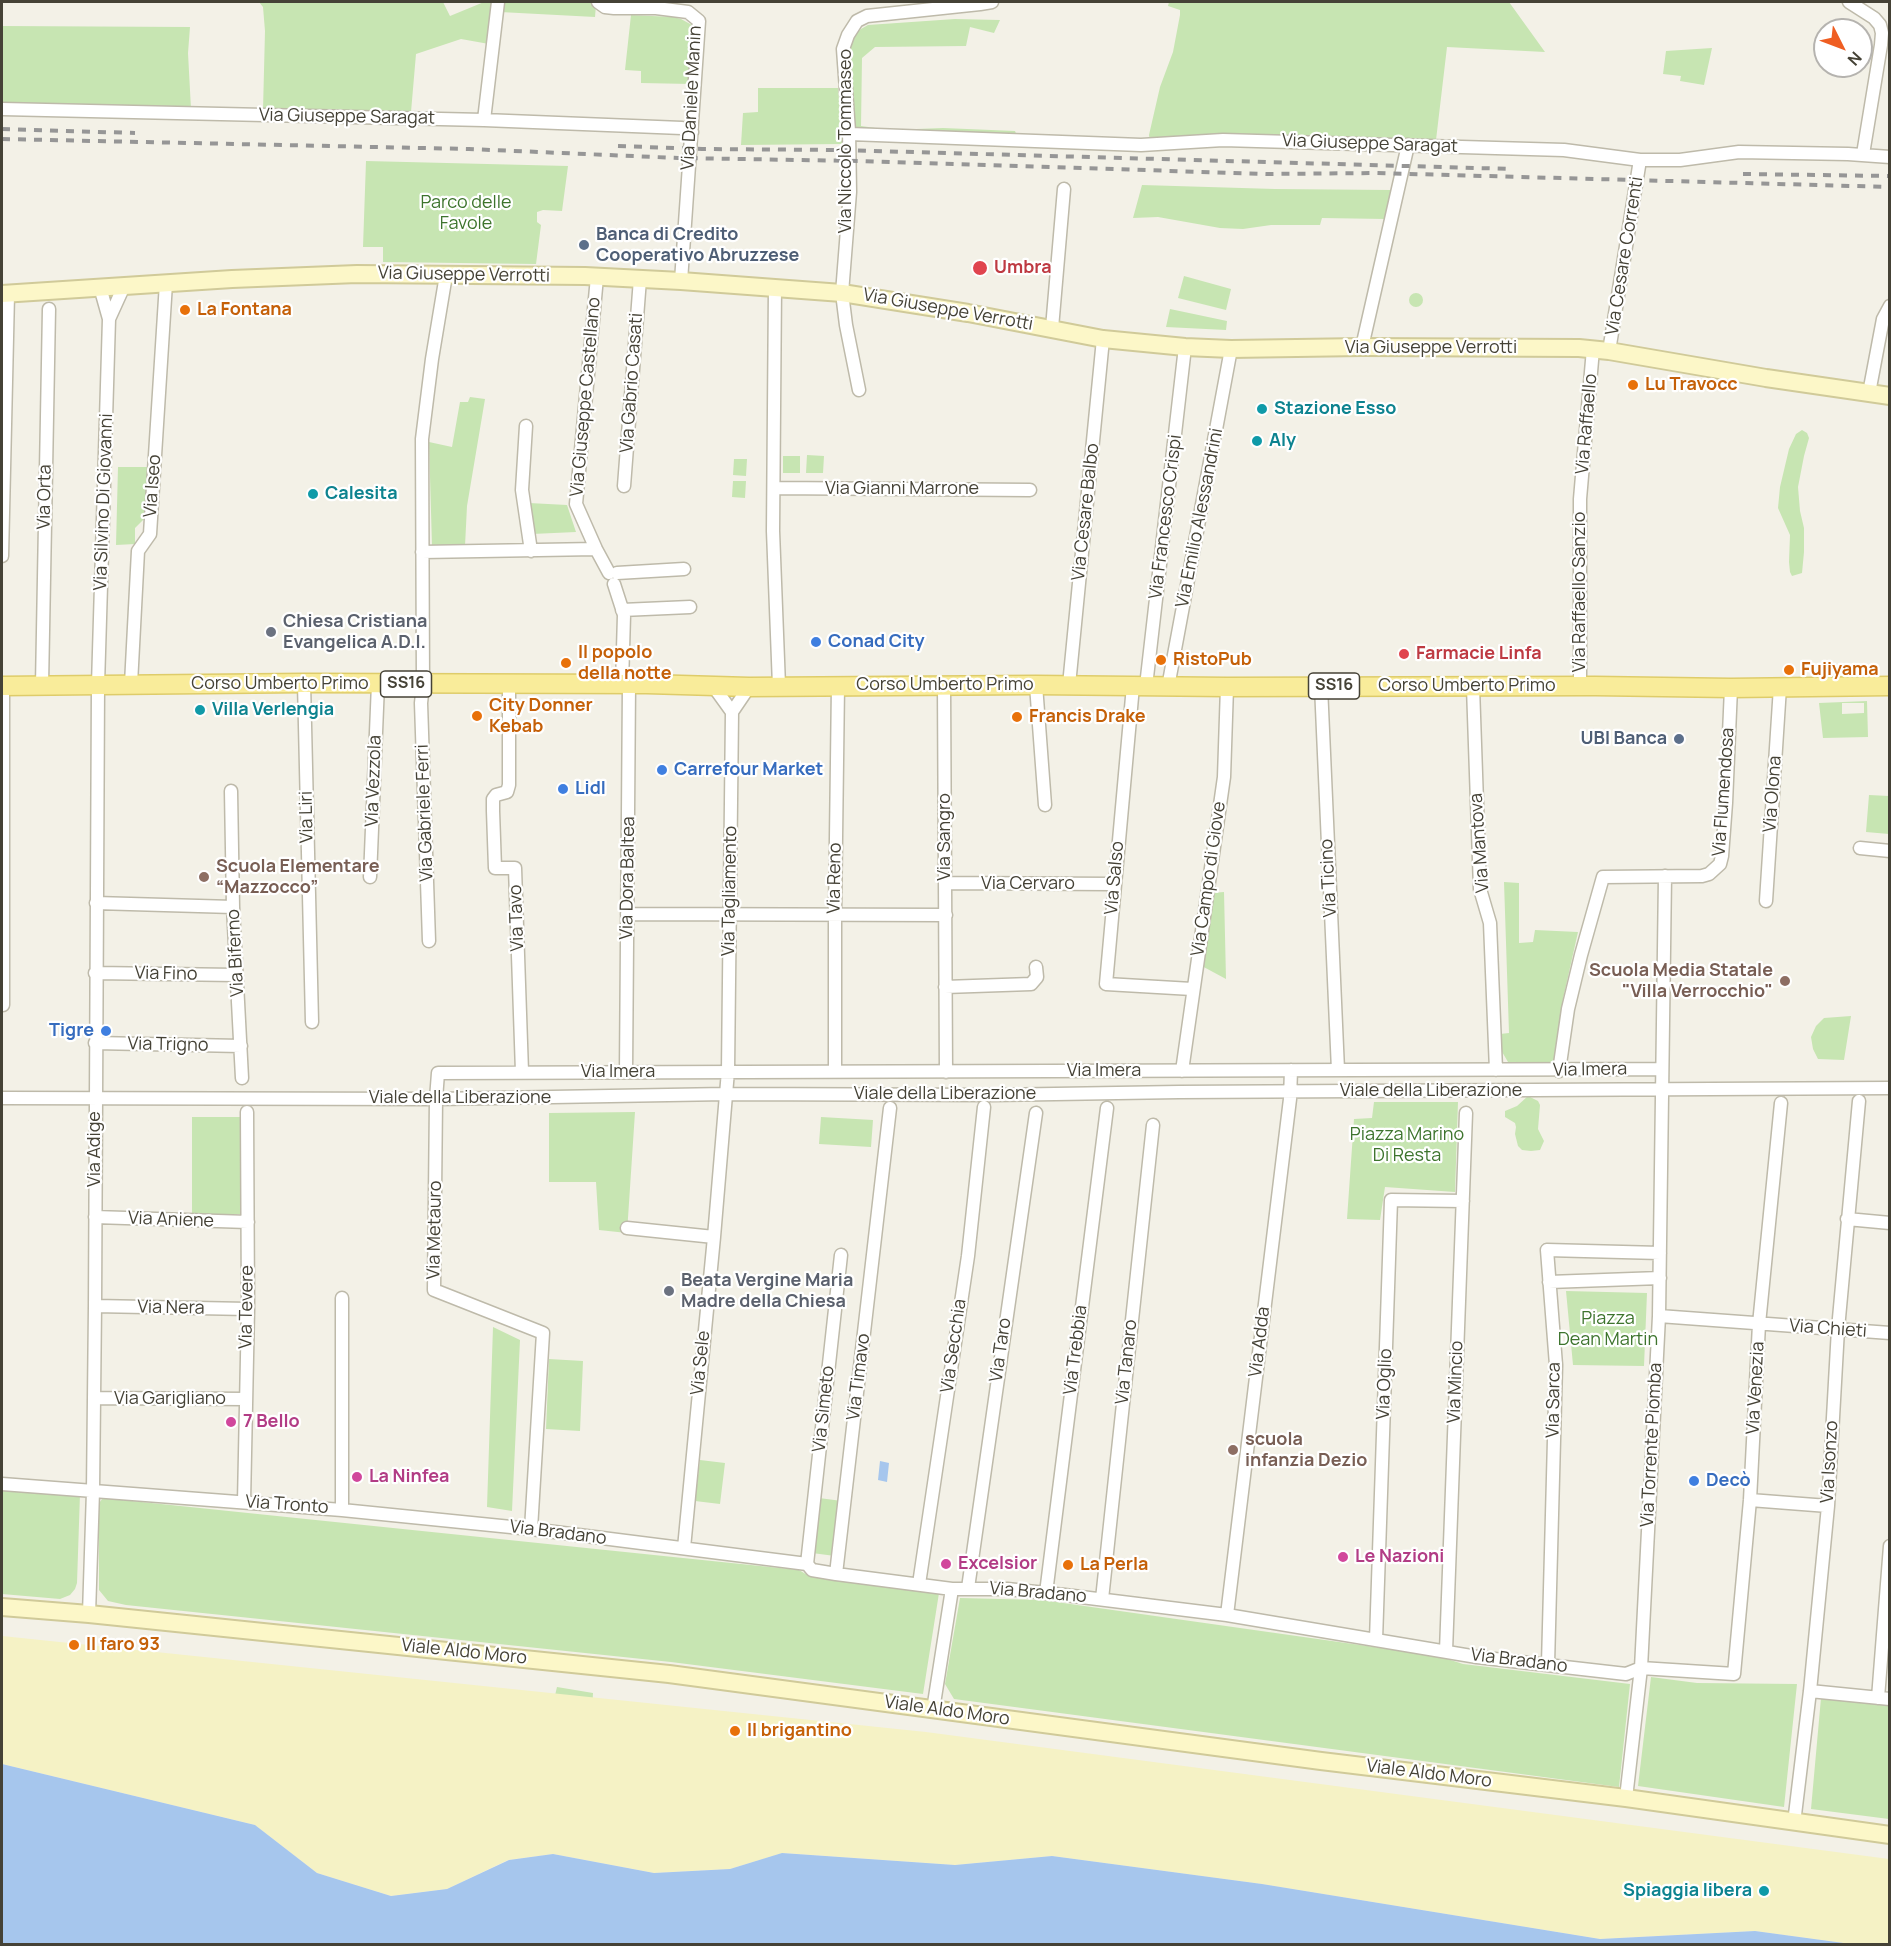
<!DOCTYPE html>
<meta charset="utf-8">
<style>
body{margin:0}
#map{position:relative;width:1891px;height:1946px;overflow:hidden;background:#f3f1e7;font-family:Manrope,sans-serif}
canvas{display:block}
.frame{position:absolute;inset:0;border:3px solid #454236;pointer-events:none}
.north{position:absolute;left:1813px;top:18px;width:60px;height:60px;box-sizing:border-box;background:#fff;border:2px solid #b5b3af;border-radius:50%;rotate:132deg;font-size:16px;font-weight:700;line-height:24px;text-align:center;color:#454236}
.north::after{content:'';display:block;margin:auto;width:21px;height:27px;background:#ef5e22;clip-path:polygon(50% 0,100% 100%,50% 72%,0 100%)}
</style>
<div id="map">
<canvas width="1891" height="1946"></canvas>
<div class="frame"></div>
<div class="north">N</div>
</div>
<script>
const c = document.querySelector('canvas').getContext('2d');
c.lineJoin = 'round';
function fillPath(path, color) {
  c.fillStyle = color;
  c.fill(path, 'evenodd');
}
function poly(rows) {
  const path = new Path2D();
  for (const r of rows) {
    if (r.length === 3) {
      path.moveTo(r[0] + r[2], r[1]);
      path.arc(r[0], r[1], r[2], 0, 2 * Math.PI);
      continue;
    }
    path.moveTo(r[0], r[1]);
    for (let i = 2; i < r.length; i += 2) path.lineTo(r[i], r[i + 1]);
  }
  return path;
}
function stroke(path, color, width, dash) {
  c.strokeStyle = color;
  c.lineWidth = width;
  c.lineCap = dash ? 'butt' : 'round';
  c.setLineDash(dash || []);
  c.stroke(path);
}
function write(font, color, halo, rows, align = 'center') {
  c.font = font + ' Manrope,sans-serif';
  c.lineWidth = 4.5;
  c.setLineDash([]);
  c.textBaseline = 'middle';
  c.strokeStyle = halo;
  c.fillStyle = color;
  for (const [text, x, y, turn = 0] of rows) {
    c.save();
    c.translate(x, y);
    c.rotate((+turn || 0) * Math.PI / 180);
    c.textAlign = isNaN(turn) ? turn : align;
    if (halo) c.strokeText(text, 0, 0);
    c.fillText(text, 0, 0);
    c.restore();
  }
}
const green = poly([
 [259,2,443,2,450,16,484,2,494,2,489,44,461,39,416,54,411,112,263,110,265,31,263,7],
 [501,2,593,2,596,5,595,17,500,12],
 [1169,2,1509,2,1545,52,1447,47,1436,140,1150,142,1149,135,1160,87,1173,52,1180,15,1180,10,1168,6],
 [631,15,673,17,681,19,692,25,695,31,691,84,641,83,641,71,625,70],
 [955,19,1000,20,994,33,970,27,966,46,875,47,862,58,861,126,890,130,943,128,1015,131,1017,136,859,133,851,126,847,61,851,39,861,29,868,25],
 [2,26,190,27,188,53,191,109,2,105],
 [1712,48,1704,85,1680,81,1681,76,1663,74,1666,51],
 [758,88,838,88,843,144,741,145,743,113,758,112],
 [366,161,568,166,562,211,543,210,537,212,537,222,541,225,536,264,383,262,383,247,363,247],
 [1142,185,1275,189,1391,190,1385,219,1322,218,1320,225,1271,225,1243,229,1220,228,1158,217,1133,218],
 [1184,276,1231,289,1226,310,1178,298],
 [1416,300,7],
 [1170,309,1227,321,1226,330,1166,327],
 [470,397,485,399,467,506,465,546,432,546,429,442,452,447,460,402,468,402],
 [1802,430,1807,433,1809,438,1804,456,1798,487,1800,511,1804,528,1804,552,1802,573,1792,576,1790,572,1789,562,1790,535,1778,508,1780,487,1789,449,1796,434],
 [807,455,824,456,823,473,806,473],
 [783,456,800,456,800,473,783,473],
 [734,459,747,459,746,476,733,475],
 [118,467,148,467,145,518,135,528,135,544,116,545],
 [733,481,746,481,745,498,732,497],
 [529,503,567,505,576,532,532,534],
 [1867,701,1868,737,1823,738,1819,703],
 [1842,703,1864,703,1864,713,1842,714],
 [1869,795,1889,796,1889,834,1866,832],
 [1504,882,1519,883,1519,943,1533,942,1535,930,1578,932,1563,999,1554,1064,1515,1064,1508,1062,1501,1050,1500,1034,1509,1033],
 [1224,892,1226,979,1200,965,1212,893],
 [1851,1016,1844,1060,1818,1059,1813,1049,1811,1037,1816,1026,1824,1018],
 [1528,1096,1538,1101,1540,1105,1538,1129,1544,1141,1540,1150,1531,1151,1522,1150,1518,1146,1515,1134,1516,1127,1515,1123,1505,1117,1505,1111,1517,1106],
 [1374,1102,1458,1102,1455,1192,1385,1187,1380,1220,1347,1219,1354,1119,1372,1118],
 [635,1112,627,1233,599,1230,596,1182,549,1182,549,1113],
 [192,1117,240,1117,240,1214,192,1215],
 [821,1117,873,1120,871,1147,819,1144],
 [1566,1291,1647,1293,1644,1366,1573,1365],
 [493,1327,520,1340,512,1511,487,1507],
 [549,1359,583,1361,580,1431,546,1429],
 [700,1460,725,1463,720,1504,695,1501],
 [2,1488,80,1494,77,1583,75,1589,70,1595,60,1599,2,1594],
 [103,1498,799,1570,809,1576,939,1593,923,1694,671,1662,126,1605,108,1601,99,1590,99,1503],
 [819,1498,842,1501,835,1556,812,1553],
 [960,1598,1042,1600,1438,1656,1463,1664,1630,1684,1619,1787,954,1699,945,1684],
 [1651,1677,1697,1683,1797,1684,1784,1807,1638,1786],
 [557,1687,593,1693,592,1712,552,1708],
 [1821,1698,1889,1705,1889,1819,1811,1809]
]);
const sand = poly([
 [2,1636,926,1732,1889,1859,1889,1944,1851,1944,1755,1931,1600,1939,1262,1884,1052,1856,955,1865,783,1853,730,1869,654,1873,553,1854,508,1860,447,1889,391,1896,317,1873,255,1825,2,1764]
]);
const water = poly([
 [880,1461,889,1463,887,1482,878,1480],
 [2,1764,255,1825,317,1873,391,1896,447,1889,509,1860,553,1854,654,1873,730,1869,782,1853,955,1865,1052,1856,1262,1884,1600,1939,1755,1931,1851,1944,2,1944]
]);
const street = poly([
 [598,2,605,7,614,8,656,8,688,12,699,21,681,281],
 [1849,2,1874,18,1880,25,1882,33,1881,45,1863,154],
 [2,109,484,120,682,128,692,132],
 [484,120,498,2],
 [850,134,1141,145,1223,140,1564,150,1640,160,1680,160,1739,152,1848,154,1890,157],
 [597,277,576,504,596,549,609,573],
 [775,287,773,531,779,686],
 [109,319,124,286],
 [1052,328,1064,189],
 [1362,347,1408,145],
 [1609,351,1640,160],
 [859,390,846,325,842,293,850,192,849,131,843,49,848,35,857,21,867,16,980,4,992,2],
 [1869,393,1883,319,1890,306],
 [526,426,522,490,531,551],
 [624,486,640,279],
 [774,488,1030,490],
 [422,552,596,549],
 [2,556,8,294],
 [617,573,684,569],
 [614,584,624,615,622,684],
 [622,610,690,607],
 [304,683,312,1022],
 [131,684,138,551,150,534,166,283],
 [42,685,49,309],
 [509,685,509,785,507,792,496,795,493,799,493,811,495,868,515,868,522,1072],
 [1036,685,1045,805],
 [1069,685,1103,339],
 [944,686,946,1072],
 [1133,686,1106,984,1192,989],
 [1146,686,1185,347],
 [1321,686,1338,1070],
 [1580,686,1580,499,1593,349],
 [714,687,732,712],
 [1168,687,1231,349],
 [1473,687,1480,889,1490,923,1496,1070],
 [231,791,233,907,242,1078],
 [1860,848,1890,851],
 [370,877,378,684],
 [945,883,1112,884],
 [1766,901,1780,687],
 [96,903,233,907],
 [627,914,946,915],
 [429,941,421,703,423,685,422,439,432,359,446,275],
 [95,973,236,975],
 [945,987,1031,984,1037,977,1036,967],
 [3,1005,3,686],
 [95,1043,241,1046],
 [835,1071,835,914,838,685],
 [1182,1071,1224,777,1227,687],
 [1559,1071,1568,1009,1581,955,1603,877,1702,876,1709,874,1720,864,1722,856,1726,803,1731,688],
 [626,1072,629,684],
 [2,1098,436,1099,726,1094,993,1095,1179,1092,1890,1088],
 [95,1217,248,1222],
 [1847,1219,1890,1223],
 [627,1228,714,1237],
 [1549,1282,1660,1278],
 [95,1306,248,1309],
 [1659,1316,1890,1333],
 [94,1398,246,1399],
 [2,1484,342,1510,531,1529,807,1564,812,1570,836,1574,952,1589,1007,1589,1065,1595,1227,1615,1477,1657,1626,1674,1641,1668,1734,1674,1750,1500,1759,1324,1781,1103],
 [1750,1500,1828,1506],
 [244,1502,248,1309,247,1112],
 [342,1510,342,1298],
 [531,1529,543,1333,434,1290,436,1099,438,1073,1661,1069],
 [684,1548,714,1237,728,1071,732,712,749,687],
 [807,1564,841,1255],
 [836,1574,890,1108],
 [919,1584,968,1256,984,1107],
 [968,1588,1036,1113],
 [1046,1593,1107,1108],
 [1102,1599,1153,1125],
 [89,1614,93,1491,95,1306,98,685,109,319,100,287],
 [1227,1615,1290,1099,1291,1070],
 [1376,1640,1391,1200,1463,1201],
 [1446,1651,1466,1113],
 [1548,1664,1556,1365,1547,1250,1660,1253],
 [1810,1691,1890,1699],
 [1878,1698,1890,1546],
 [933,1710,952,1589],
 [1626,1798,1641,1668,1659,1316,1665,876],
 [1794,1823,1810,1691,1828,1506,1838,1329,1859,1101]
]);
const secondary = poly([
 [2,294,232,279,357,274,585,276,681,281,842,293,968,313,1103,339,1185,347,1231,349,1362,347,1579,348,1609,351,1766,378,1890,396],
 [2,1607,89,1614,669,1674,1321,1761,1626,1798,1890,1835]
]);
const primary = poly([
 [2,686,304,683,647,684,749,687,1036,685,1227,687,1595,686,1731,688,1890,686]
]);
const rail = poly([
 [2,129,135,133],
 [2,139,469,149,678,158,861,161,1267,174,1375,173,1890,187],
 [618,146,702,149,840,150,1512,169],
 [1743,174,1890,176]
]);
const markers = [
 [584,245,6,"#5c6f8a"],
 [980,268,8,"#e0444e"],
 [185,310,6,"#e8710a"],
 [1633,385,6,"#e8710a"],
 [1262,409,6,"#0f9aa8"],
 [1257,441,6,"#0f9aa8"],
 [313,494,6,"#0f9aa8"],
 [271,632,6,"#6b7280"],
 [816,642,6,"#3f7fe0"],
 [1404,654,6,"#e0444e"],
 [1161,660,6,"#e8710a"],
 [566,663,6,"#e8710a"],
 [1789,670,6,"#e8710a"],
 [200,710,6,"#0f9aa8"],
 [477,716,6,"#e8710a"],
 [1017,717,6,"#e8710a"],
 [1679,739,6,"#5c6f8a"],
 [662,770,6,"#3f7fe0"],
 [563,789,6,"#3f7fe0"],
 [204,877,6,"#8d6e63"],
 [1785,981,6,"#8d6e63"],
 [106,1031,6,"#3f7fe0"],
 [669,1291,6,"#6b7280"],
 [231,1422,6,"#d1479c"],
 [1233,1450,6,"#8d6e63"],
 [357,1477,6,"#d1479c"],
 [1694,1481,6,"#3f7fe0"],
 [1343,1557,6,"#d1479c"],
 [946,1564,6,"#d1479c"],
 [1068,1565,6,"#e8710a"],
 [74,1645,6,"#e8710a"],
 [735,1731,6,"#e8710a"],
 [1764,1891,6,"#0f9aa8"]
];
const shields = [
 [406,684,51],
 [1334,686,51]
];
const shieldNames = [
 ["SS16",406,684],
 ["SS16",1334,686]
];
const streetNames = [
 ["Via Daniele Manin",692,98,-87],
 ["Via Giuseppe Saragat",347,117,1],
 ["Via Niccolò Tommaseo",846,141,-90],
 ["Via Giuseppe Saragat",1370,144,2],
 ["Via Cesare Correnti",1625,256,-81],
 ["Via Giuseppe Verrotti",464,275,1],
 ["Via Giuseppe Verrotti",948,310,10],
 ["Via Giuseppe Verrotti",1431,348],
 ["Via Gabrio Casati",632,383,-86],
 ["Via Giuseppe Castellano",586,397,-85],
 ["Via Raffaello",1587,424,-85],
 ["Via Iseo",153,486,-86],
 ["Via Gianni Marrone",902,489],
 ["Via Orta",45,497,-89],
 ["Via Silvino Di Giovanni",104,502,-88],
 ["Via Cesare Balbo",1086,512,-84],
 ["Via Francesco Crispi",1166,517,-83],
 ["Via Emilio Alessandrini",1200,518,-79],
 ["Via Raffaello Sanzio",1580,592,-90],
 ["Corso Umberto Primo",280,684],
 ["Corso Umberto Primo",945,685],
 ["Corso Umberto Primo",1467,686],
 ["Via Vezzola",374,781,-88],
 ["Via Flumendosa",1724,792,-86],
 ["Via Olona",1773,794,-86],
 ["Via Gabriele Ferri",425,813,-92],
 ["Via Liri",307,817,-91],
 ["Via Sangro",945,837,-90],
 ["Via Mantova",1480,843,-94],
 ["Via Dora Baltea",628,878,-89],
 ["Via Reno",835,878,-89],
 ["Via Salso",1115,878,-85],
 ["Via Ticino",1329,878,-93],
 ["Via Campo di Giove",1209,879,-82],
 ["Via Cervaro",1028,884],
 ["Via Tagliamento",730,891,-89],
 ["Via Tavo",517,918,-92],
 ["Via Biferno",236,953,-93],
 ["Via Fino",166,974,1],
 ["Via Trigno",168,1045,1],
 ["Via Imera",1590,1070,-1],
 ["Via Imera",1104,1071],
 ["Via Imera",618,1072],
 ["Viale della Liberazione",1431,1091],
 ["Viale della Liberazione",945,1094],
 ["Viale della Liberazione",460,1098],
 ["Via Adige",95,1149,-90],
 ["Via Aniene",171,1220,2],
 ["Via Metauro",435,1230,-89],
 ["Via Tevere",247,1307,-89],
 ["Via Nera",171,1308,1],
 ["Via Chieti",1828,1329,4],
 ["Via Adda",1260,1342,-83],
 ["Via Secchia",954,1346,-82],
 ["Via Taro",1001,1350,-82],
 ["Via Trebbia",1076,1350,-83],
 ["Via Tanaro",1127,1362,-84],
 ["Via Sele",701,1363,-84],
 ["Via Timavo",859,1377,-83],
 ["Via Mincio",1456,1382,-88],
 ["Via Oglio",1385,1384,-88],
 ["Via Venezia",1756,1388,-87],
 ["Via Garigliano",170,1399],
 ["Via Sarca",1554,1400,-89],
 ["Via Simeto",824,1409,-84],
 ["Via Torrente Piomba",1652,1445,-87],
 ["Via Isonzo",1830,1462,-87],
 ["Via Tronto",287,1505,4],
 ["Via Bradano",558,1533,7],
 ["Via Bradano",1038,1593,5],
 ["Viale Aldo Moro",464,1652,6],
 ["Via Bradano",1519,1661,7],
 ["Viale Aldo Moro",947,1711,8],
 ["Viale Aldo Moro",1429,1774,7]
];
const parkNames = [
 ["Parco delle",466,203],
 ["Favole",466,224],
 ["Piazza Marino",1407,1135],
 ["Di Resta",1407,1156],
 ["Piazza",1608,1319],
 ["Dean Martin",1608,1340]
];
const serviceNames = [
 ["Banca di Credito",596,235],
 ["Cooperativo Abruzzese",596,256],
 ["UBI Banca",1667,739,"right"]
];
const healthNames = [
 ["Umbra",994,268],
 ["Farmacie Linfa",1416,654]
];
const foodNames = [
 ["La Fontana",197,310],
 ["Lu Travocc",1645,385],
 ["Il popolo",578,653],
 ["della notte",578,674],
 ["RistoPub",1173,660],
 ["Fujiyama",1801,670],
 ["City Donner",489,706],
 ["Kebab",489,727],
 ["Francis Drake",1029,717],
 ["La Perla",1080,1565],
 ["Il faro 93",86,1645],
 ["Il brigantino",747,1731]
];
const cultureNames = [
 ["Stazione Esso",1274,409],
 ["Aly",1269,441],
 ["Calesita",325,494],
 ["Villa Verlengia",212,710],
 ["Spiaggia libera",1752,1891,"right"]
];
const worshipNames = [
 ["Chiesa Cristiana",283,622],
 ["Evangelica A.D.I.",283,643],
 ["Beata Vergine Maria",681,1281],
 ["Madre della Chiesa",681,1302]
];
const shopNames = [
 ["Conad City",828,642],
 ["Carrefour Market",674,770],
 ["Lidl",575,789],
 ["Tigre",94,1031,"right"],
 ["Decò",1706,1481]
];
const educationNames = [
 ["Scuola Elementare",216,867],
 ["“Mazzocco”",216,888],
 ["Scuola Media Statale",1773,971,"right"],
 ["\"Villa Verrocchio\"",1773,992,"right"],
 ["scuola",1245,1440],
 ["infanzia Dezio",1245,1461]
];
const hotelNames = [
 ["7 Bello",243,1422],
 ["La Ninfea",369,1477],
 ["Le Nazioni",1355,1557],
 ["Excelsior",958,1564]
];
fillPath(green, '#c7e5b2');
fillPath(sand, '#f5f2c5');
fillPath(water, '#a6c6ed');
stroke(street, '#bebaaa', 15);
stroke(secondary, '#d0ca99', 20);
stroke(primary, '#decc6a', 21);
stroke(street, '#fff', 12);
stroke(secondary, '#fcf7c8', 16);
stroke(primary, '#f9ec9a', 18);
stroke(rail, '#969696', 4, [8, 8]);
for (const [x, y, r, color] of markers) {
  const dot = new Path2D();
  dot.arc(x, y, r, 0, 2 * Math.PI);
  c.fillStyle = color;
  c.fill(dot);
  stroke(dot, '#fff', 2);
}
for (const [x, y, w] of shields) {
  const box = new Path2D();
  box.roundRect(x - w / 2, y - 13, w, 26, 4.5);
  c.fillStyle = '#fff';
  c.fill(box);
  stroke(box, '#454236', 1.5);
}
write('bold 16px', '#454236', null, shieldNames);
write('18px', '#454236', '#fff', streetNames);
write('18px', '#3d742d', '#fff', parkNames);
write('bold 18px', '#4e5e75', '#fff', serviceNames, 'left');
write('bold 18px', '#be3a42', '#fff', healthNames, 'left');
write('bold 18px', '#c56008', '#fff', foodNames, 'left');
write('bold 18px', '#0d838f', '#fff', cultureNames, 'left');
write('bold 18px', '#5b616d', '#fff', worshipNames, 'left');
write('bold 18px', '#366cbe', '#fff', shopNames, 'left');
write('bold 18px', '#785e54', '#fff', educationNames, 'left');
write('bold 18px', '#b23c85', '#fff', hotelNames, 'left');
</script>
